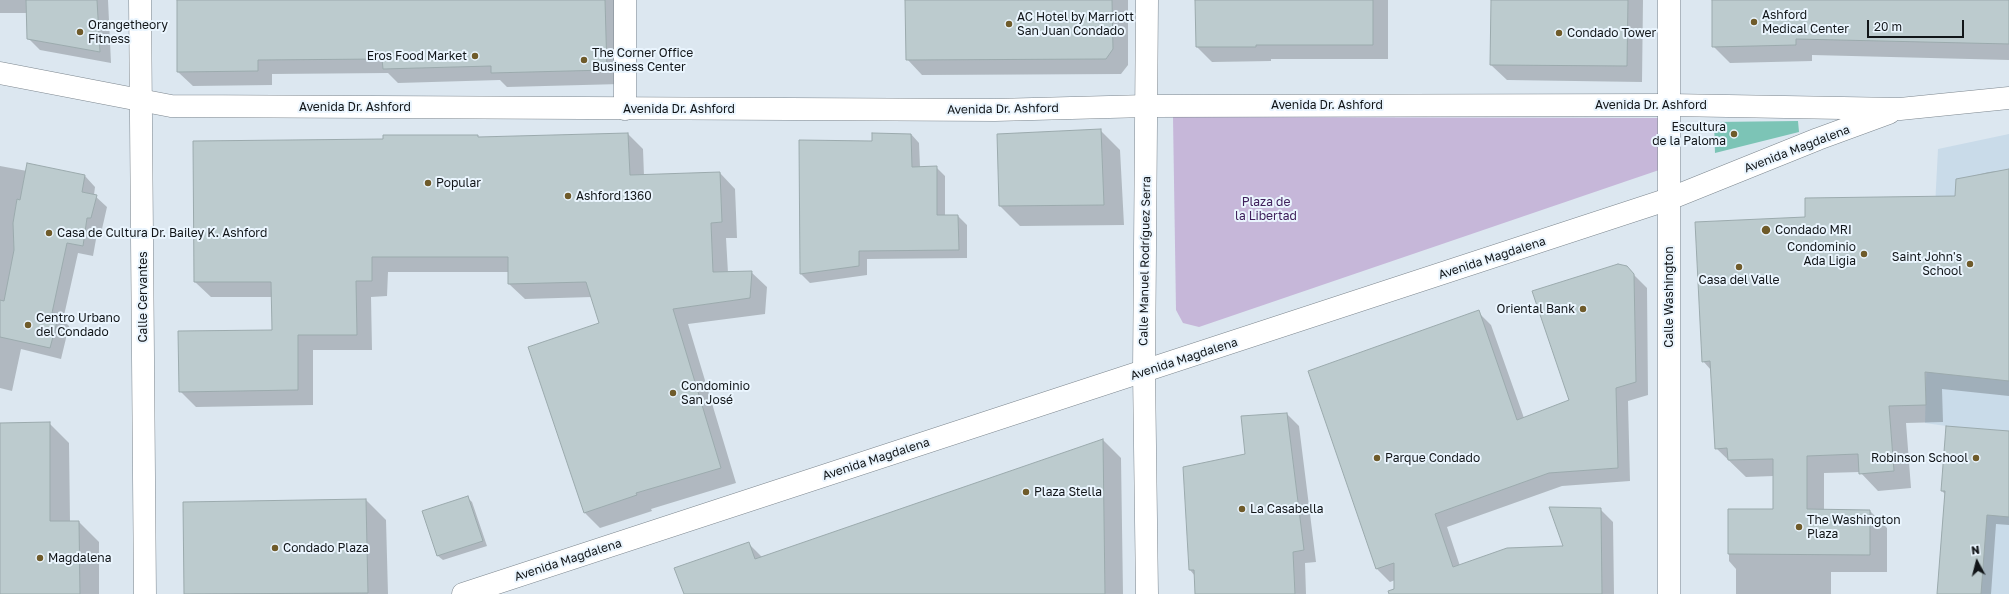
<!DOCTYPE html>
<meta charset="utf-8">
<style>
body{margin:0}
#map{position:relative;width:2009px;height:594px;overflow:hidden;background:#dce7f0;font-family:"Golos Text",sans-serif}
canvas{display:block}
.north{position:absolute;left:1957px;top:542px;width:40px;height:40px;-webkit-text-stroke:3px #eaf5fe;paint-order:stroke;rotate:353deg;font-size:11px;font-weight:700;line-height:16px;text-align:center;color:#111518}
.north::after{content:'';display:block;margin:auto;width:14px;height:18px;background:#111518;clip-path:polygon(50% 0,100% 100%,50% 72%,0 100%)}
.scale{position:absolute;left:1867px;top:20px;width:97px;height:18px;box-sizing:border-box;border:2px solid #111518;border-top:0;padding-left:5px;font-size:12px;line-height:14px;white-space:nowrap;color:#111518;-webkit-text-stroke:3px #eaf5fe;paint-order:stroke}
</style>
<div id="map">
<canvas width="2009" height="594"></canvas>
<div class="north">N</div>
<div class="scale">20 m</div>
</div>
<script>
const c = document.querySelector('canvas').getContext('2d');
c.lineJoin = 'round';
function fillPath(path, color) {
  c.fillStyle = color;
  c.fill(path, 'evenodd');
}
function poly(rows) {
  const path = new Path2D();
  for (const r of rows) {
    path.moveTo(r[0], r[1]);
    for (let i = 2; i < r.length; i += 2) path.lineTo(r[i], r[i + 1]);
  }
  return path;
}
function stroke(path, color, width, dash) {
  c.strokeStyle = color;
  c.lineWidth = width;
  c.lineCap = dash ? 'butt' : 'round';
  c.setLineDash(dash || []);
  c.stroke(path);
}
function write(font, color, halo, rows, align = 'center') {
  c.font = font + ' "Golos Text",sans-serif';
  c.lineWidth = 4;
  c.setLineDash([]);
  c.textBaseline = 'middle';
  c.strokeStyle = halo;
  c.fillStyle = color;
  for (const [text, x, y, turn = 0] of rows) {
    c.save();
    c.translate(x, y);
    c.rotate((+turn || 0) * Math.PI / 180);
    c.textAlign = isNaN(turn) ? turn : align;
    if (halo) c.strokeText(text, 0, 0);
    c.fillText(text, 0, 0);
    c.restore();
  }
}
const built = poly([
 [2009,134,2009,594,1937,594,1945,491,1941,491,1946,426,1925,423,1926,379,1938,149]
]);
const green = poly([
 [1173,117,1661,118,1662,169,1199,327,1183,323,1176,310]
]);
const water = poly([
 [1798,121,1799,132,1715,153,1714,122]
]);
const shadow = poly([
 [0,0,108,0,111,63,40,50,28,38,27,13,0,13],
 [178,0,619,0,621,84,507,87,500,80,398,83,388,73,272,74,272,85,193,86,178,72],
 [906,0,1128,0,1128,65,1121,74,922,75,907,59],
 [1196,0,1388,0,1388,59,1271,59,1271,61,1212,62,1197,47],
 [1492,0,1643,0,1642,82,1507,80,1491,65],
 [1713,0,2009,0,2009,60,1812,55,1812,61,1730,63,1713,46],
 [1100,130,1120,150,1124,225,1020,226,1000,206],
 [628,134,643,149,644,176,720,173,735,189,737,238,726,238,728,273,751,272,767,287,765,314,688,324,736,483,651,509,652,511,600,528,585,513,600,324,592,297,525,299,509,284,509,272,388,272,387,296,371,297,372,350,313,350,313,405,196,407,180,391,273,331,273,297,211,297,195,282,384,140,477,136,479,138],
 [911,134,919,143,920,167,936,167,945,176,945,216,958,216,967,225,967,258,867,259,867,275,810,283,801,274,873,142],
 [0,166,27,171,85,176,95,187,94,195,107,207,102,229,98,228,93,256,78,253,63,320,69,326,61,359,21,349,12,391,0,388],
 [2009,170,2009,396,1942,389,1943,422,1906,423,1911,488,1878,491,1860,472,1824,473,1824,511,1870,511,1887,528,1887,572,1831,572,1831,594,1736,594,1736,569,1729,561,1729,510,1774,510,1774,476,1746,477,1716,448,1711,370,1703,361,1806,218,1956,197,1957,180,1989,172],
 [1626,267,1647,288,1648,395,1628,401,1630,481,1562,486,1447,527,1460,566,1564,547,1600,509,1613,522,1614,594,1395,594,1395,580,1390,582,1377,569,1478,312,1491,325,1524,418,1570,401],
 [1287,414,1299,426,1316,562,1305,563,1306,594,1196,594,1195,576,1190,570,1246,455],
 [49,423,69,443,70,522,79,522,99,542,99,594,0,594,0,424],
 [2009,432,2009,525,1996,524,1991,594,1938,594,1945,494,1942,491],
 [1103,440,1121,458,1123,594,685,594,748,543,763,558],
 [467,497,472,502,487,546,443,560,438,556],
 [366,500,386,520,388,594,185,594,184,503]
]);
const building = poly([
 [26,0,97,0,100,52,27,39,26,0],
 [177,0,605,0,607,70,491,73,491,66,383,69,382,59,258,60,258,71,177,72,177,0],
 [905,0,1112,0,1113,49,1106,59,906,60,905,0],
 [1195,0,1373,0,1373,45,1256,45,1256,47,1196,47,1195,0],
 [1491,0,1628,0,1627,66,1490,65,1491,0],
 [1712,0,2009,0,2009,44,1796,39,1796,45,1712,47,1712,0],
 [1101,129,1104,205,999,206,997,134,1101,129],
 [628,133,630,175,720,172,722,222,711,223,713,272,752,271,750,298,673,309,721,468,636,493,637,495,584,513,528,347,599,323,586,282,508,284,508,257,372,257,372,281,356,281,357,335,298,335,298,390,179,392,178,331,272,330,271,282,194,282,193,141,383,139,383,135,478,135,478,137,628,133],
 [872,133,911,134,912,167,937,166,937,215,958,215,959,250,859,251,859,266,800,274,799,140,872,141,872,133],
 [27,163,85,175,82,192,97,195,91,218,87,218,83,246,67,243,52,313,59,314,50,348,0,337,0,300,4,301,14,250,13,223,17,199,20,200,27,163],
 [2009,169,2009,381,1925,372,1926,405,1889,406,1894,471,1859,474,1858,454,1807,456,1807,509,1870,510,1870,555,1728,554,1728,509,1773,509,1773,459,1728,460,1727,448,1715,449,1710,361,1702,362,1695,222,1805,217,1805,198,1955,196,1956,179,2009,169],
 [1618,264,1627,266,1634,274,1636,382,1616,388,1618,468,1549,473,1435,514,1453,567,1507,548,1563,546,1549,507,1601,508,1602,594,1389,594,1388,591,1394,589,1394,563,1376,569,1308,371,1479,310,1517,420,1569,400,1532,291,1618,264],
 [1287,413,1304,550,1293,552,1295,594,1195,594,1194,570,1189,570,1183,467,1245,454,1241,416,1287,413],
 [50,422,50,521,79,521,80,594,0,594,0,423,50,422],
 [1946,426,2009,431,2009,517,1987,515,1981,594,1937,594,1945,491,1941,491,1946,426],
 [1103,439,1105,594,684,594,674,568,749,542,755,559,1103,439],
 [468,496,483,541,437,556,422,511,468,496],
 [366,499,368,593,184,594,183,502,366,499]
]);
const street = poly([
 [140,0,145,594],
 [625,0,625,109],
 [1147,0,1144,372,1147,594],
 [1669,594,1669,0]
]);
const secondary = poly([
 [0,73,171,106,995,110,1147,106,1670,105,1900,109,2009,98],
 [463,594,1669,199,1818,139,1889,113]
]);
const markers = [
 [1754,22,4,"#6f5b2a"],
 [1009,24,4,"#6f5b2a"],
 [80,32,4,"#6f5b2a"],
 [1559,33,4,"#6f5b2a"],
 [475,56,4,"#6f5b2a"],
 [584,60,4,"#6f5b2a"],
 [1734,134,4,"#6f5b2a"],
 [428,183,4,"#6f5b2a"],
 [568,196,4,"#6f5b2a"],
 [1766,230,5,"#6f5b2a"],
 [49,233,4,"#6f5b2a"],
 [1864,254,4,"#6f5b2a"],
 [1970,264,4,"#6f5b2a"],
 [1739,267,4,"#6f5b2a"],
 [1583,309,4,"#6f5b2a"],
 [28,325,4,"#6f5b2a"],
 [673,393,4,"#6f5b2a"],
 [1377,458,4,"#6f5b2a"],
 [1976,458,4,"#6f5b2a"],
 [1026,492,4,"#6f5b2a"],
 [1242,509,4,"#6f5b2a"],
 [1799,527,4,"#6f5b2a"],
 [275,548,4,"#6f5b2a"],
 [40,558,4,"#6f5b2a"]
];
const poiNames = [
 ["Ashford",1762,15],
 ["Medical Center",1762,29],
 ["AC Hotel by Marriott",1017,17],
 ["San Juan Condado",1017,31],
 ["Orangetheory",88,25],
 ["Fitness",88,39],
 ["Condado Tower",1567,33],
 ["The Corner Office",592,53],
 ["Business Center",592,67],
 ["Eros Food Market",467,56,"right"],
 ["Escultura",1726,127,"right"],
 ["de la Paloma",1726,141,"right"],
 ["Popular",436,183],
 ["Ashford 1360",576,196],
 ["Condado MRI",1775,230],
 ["Casa de Cultura Dr. Bailey K. Ashford",57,233],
 ["Condominio",1856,247,"right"],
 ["Ada Ligia",1856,261,"right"],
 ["Saint John's",1962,257,"right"],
 ["School",1962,271,"right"],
 ["Casa del Valle",1739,280,"center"],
 ["Oriental Bank",1575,309,"right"],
 ["Centro Urbano",36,318],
 ["del Condado",36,332],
 ["Condominio",681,386],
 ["San José",681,400],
 ["Parque Condado",1385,458],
 ["Robinson School",1968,458,"right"],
 ["Plaza Stella",1034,492],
 ["La Casabella",1250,509],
 ["The Washington",1807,520],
 ["Plaza",1807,534],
 ["Condado Plaza",283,548],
 ["Magdalena",48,558]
];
const streetNames = [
 ["Avenida Dr. Ashford",1327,105],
 ["Avenida Dr. Ashford",1651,105],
 ["Avenida Dr. Ashford",355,107],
 ["Avenida Dr. Ashford",679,109],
 ["Avenida Dr. Ashford",1003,109,-1],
 ["Avenida Magdalena",1797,149,-21],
 ["Avenida Magdalena",1492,258,-18],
 ["Calle Manuel Rodríguez Serra",1145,261,-89],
 ["Calle Cervantes",143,297,-90],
 ["Calle Washington",1669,297,-90],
 ["Avenida Magdalena",1184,359,-18],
 ["Avenida Magdalena",876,459,-18],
 ["Avenida Magdalena",568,560,-18]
];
const parkNames = [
 ["Plaza de",1266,202],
 ["la Libertad",1266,216]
];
fillPath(built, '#c9dbe9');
fillPath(green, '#c6b7d9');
fillPath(water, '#7cc4b6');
fillPath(shadow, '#0003');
fillPath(building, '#bccbce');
stroke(building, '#9baaad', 1);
stroke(street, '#7c868e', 23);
stroke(secondary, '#7c868e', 23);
stroke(street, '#fff', 22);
stroke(secondary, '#fff', 22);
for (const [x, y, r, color] of markers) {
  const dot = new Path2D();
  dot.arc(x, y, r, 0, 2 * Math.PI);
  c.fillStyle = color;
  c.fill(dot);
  stroke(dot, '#eaf5fe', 1.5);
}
write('12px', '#111518', '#eaf5fe', poiNames, 'left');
write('12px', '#111518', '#eaf5fe', streetNames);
write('12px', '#3f205b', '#eaf5fe', parkNames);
</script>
